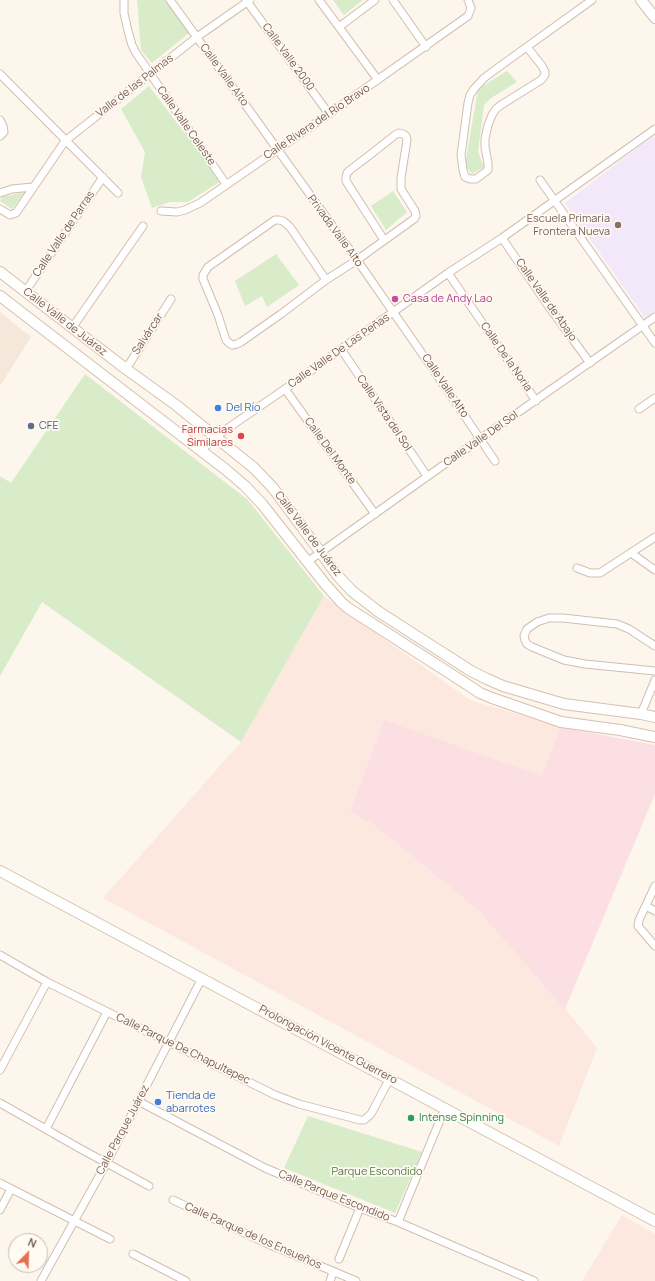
<!DOCTYPE html>
<meta charset="utf-8">
<style>
body{margin:0}
#map{position:relative;width:655px;height:1281px;overflow:hidden;background:#fdf6ec;font-family:Manrope,sans-serif}
canvas{display:block}
.north{position:absolute;left:8px;top:1233px;width:40px;height:40px;box-sizing:border-box;background:#fffaf3;border:1px solid #cabbb1;border-radius:50%;rotate:23deg;font-size:11px;font-weight:700;line-height:16px;text-align:center;color:#7a5c4d}
.north::after{content:'';display:block;margin:auto;width:14px;height:18px;background:#e76f51;clip-path:polygon(50% 0,100% 100%,50% 72%,0 100%)}
</style>
<div id="map">
<canvas width="655" height="1281"></canvas>
<div class="north">N</div>
</div>
<script>
const c = document.querySelector('canvas').getContext('2d');
c.lineJoin = 'round';
function fillPath(path, color) {
  c.fillStyle = color;
  c.fill(path, 'evenodd');
}
function poly(rows) {
  const path = new Path2D();
  for (const r of rows) {
    path.moveTo(r[0], r[1]);
    for (let i = 2; i < r.length; i += 2) path.lineTo(r[i], r[i + 1]);
  }
  return path;
}
function stroke(path, color, width, dash) {
  c.strokeStyle = color;
  c.lineWidth = width;
  c.lineCap = dash ? 'butt' : 'round';
  c.setLineDash(dash || []);
  c.stroke(path);
}
function write(font, color, halo, rows, align = 'center') {
  c.font = font + ' Manrope,sans-serif';
  c.lineWidth = 3.5;
  c.setLineDash([]);
  c.textBaseline = 'middle';
  c.strokeStyle = halo;
  c.fillStyle = color;
  for (const [text, x, y, turn = 0] of rows) {
    c.save();
    c.translate(x, y);
    c.rotate((+turn || 0) * Math.PI / 180);
    c.textAlign = isNaN(turn) ? turn : align;
    if (halo) c.strokeText(text, 0, 0);
    c.fillText(text, 0, 0);
    c.restore();
  }
}
const residential = poly([
 [0,312,31,337,0,386]
]);
const commercial = poly([
 [324,596,470,700,560,727,542,776,384,721,350,812,374,825,477,909,559,1001,597,1048,559,1146,103,898,241,742],
 [622,1215,655,1234,655,1281,582,1281]
]);
const education = poly([
 [653,136,655,138,655,311,645,318,565,203]
]);
const medical = poly([
 [384,720,542,776,560,727,655,745,655,794,565,1009,477,909,374,825,350,812]
]);
const green = poly([
 [137,0,165,0,189,33,152,63,141,50],
 [333,0,363,0,344,15],
 [507,71,517,82,491,98,484,105,478,152,484,167,472,174,465,165,478,89],
 [149,86,221,181,188,202,170,202,152,208,141,177,145,152,121,109],
 [393,191,407,212,386,230,371,206],
 [25,192,12,209,0,201,2,197],
 [276,254,299,285,267,307,262,296,245,306,235,281],
 [85,374,248,500,324,596,241,742,42,602,0,676,0,476,11,483],
 [308,1116,422,1152,395,1213,284,1168]
]);
const street = poly([
 [124,0,124,13,128,31,132,45,136,53,226,184],
 [170,0,357,260,439,378,495,461],
 [246,0,329,114],
 [319,0,378,80],
 [393,0,426,47],
 [339,27,375,0],
 [527,47,542,66,545,72,545,75,541,80,501,105,496,109,492,115,488,125,485,139,485,147,488,163,488,170,476,179,470,179,465,177,463,170,461,155,468,103,470,95,474,89,484,78,503,64,592,0],
 [0,74,118,193],
 [0,120,3,126,4,132,0,136],
 [540,180,655,343],
 [0,193,12,189,33,187],
 [0,209,10,215,16,213,65,141,197,37,250,0],
 [161,211,177,212,185,210,200,203,329,114,468,16,471,8,468,0],
 [502,238,547,304,590,363],
 [448,273,536,401],
 [326,280,290,227,283,221,279,220,275,220,208,267,203,275,203,279,218,315,226,340,229,343,232,345,237,344,241,342,281,314,326,280,357,260,414,219,416,216,415,211,401,189,401,178,407,140,406,136,403,134,399,133,395,135,371,154,350,170,347,173,346,177,346,181,384,240],
 [25,292,103,177],
 [72,328,143,226],
 [341,349,427,476],
 [126,369,171,299],
 [285,389,375,514],
 [639,409,655,398],
 [201,451,215,437,285,389,448,273,502,238,655,129],
 [631,553,655,570],
 [307,562,480,439,655,317],
 [577,568,590,573,600,573,655,537],
 [655,646,629,629,617,624,563,618,549,618,537,622,527,629,524,636,525,640,527,644,532,647,564,660,585,664,655,671],
 [641,714,655,680],
 [655,886,639,920,638,926,655,946],
 [646,906,655,911],
 [0,955,47,982,275,1095,299,1104,360,1120,364,1120,371,1114,390,1078],
 [0,1070,47,982],
 [138,1101,265,1168,360,1208,398,1222,534,1281],
 [0,1103,79,1148,149,1186],
 [46,1129,107,1012],
 [0,1183,110,1239],
 [173,1200,266,1243,356,1281],
 [0,1210,11,1189],
 [398,1222,445,1108],
 [133,1254,186,1281],
 [339,1259,360,1208],
 [41,1281,107,1162,202,978],
 [330,1281,333,1272]
]);
const secondary = poly([
 [641,0,655,18],
 [0,272,126,369,176,405,254,468,273,488,338,576,352,591,379,612,471,671,487,679,503,686,564,704,641,714,655,717],
 [0,296,225,469,245,486,262,504,325,584,342,603,348,608,468,685,480,693,492,698,561,722,620,730,655,737],
 [0,871,655,1221]
]);
const markers = [
 [618,225,4,"#8d6e63"],
 [395,299,4,"#d1479c"],
 [218,408,4,"#3f7fe0"],
 [31,426,4,"#5c6f8a"],
 [241,436,4,"#e0444e"],
 [158,1102,4,"#3f7fe0"],
 [411,1118,4,"#2e9e5b"]
];
const streetNames = [
 ["Calle Valle 2000",288,57,54],
 ["Calle Valle Alto",224,75,54],
 ["Valle de las Palmas",135,86,-38],
 ["Calle Rivera del Río Bravo",317,122,-34],
 ["Calle Valle Celeste",186,126,55],
 ["Privada Valle Alto",335,231,54],
 ["Calle Valle de Parras",64,234,-56],
 ["Calle Valle de Abajo",546,300,55],
 ["Calle Valle de Juárez",65,322,38],
 ["Salvárcar",148,334,-57],
 ["Calle Valle De Las Peñas",339,351,-35],
 ["Calle De la Noria",506,357,55],
 ["Calle Valle Alto",445,386,56],
 ["Calle Vista del Sol",384,413,56],
 ["Calle Valle Del Sol",481,439,-35],
 ["Calle Del Monte",330,451,54],
 ["Calle Valle de Juárez",308,534,53],
 ["Prolongación Vicente Guerrero",328,1045,28],
 ["Calle Parque De Chapultepec",183,1049,26],
 ["Calle Parque Juárez",123,1130,-62],
 ["Calle Parque Escondido",334,1196,22],
 ["Calle Parque de los Ensueños",253,1236,24]
];
const educationNames = [
 ["Escuela Primaria",610,219],
 ["Frontera Nueva",610,232]
];
const hotelNames = [
 ["Casa de Andy Lao",403,299]
];
const shopNames = [
 ["Del Río",226,408],
 ["Tienda de",166,1096],
 ["abarrotes",166,1109]
];
const serviceNames = [
 ["CFE",39,426]
];
const healthNames = [
 ["Farmacias",233,430],
 ["Similares",233,443]
];
const leisureNames = [
 ["Intense Spinning",419,1118]
];
const parkNames = [
 ["Parque Escondido",377,1172]
];
fillPath(residential, '#f5e8da');
fillPath(commercial, '#fde8e0');
fillPath(education, '#f3e8fa');
fillPath(medical, '#fbdfe3');
fillPath(green, '#d8ecc9');
stroke(street, '#d1beb0', 9);
stroke(secondary, '#d6c0b0', 12);
stroke(street, '#fff', 7);
stroke(secondary, '#fff', 10);
for (const [x, y, r, color] of markers) {
  const dot = new Path2D();
  dot.arc(x, y, r, 0, 2 * Math.PI);
  c.fillStyle = color;
  c.fill(dot);
  stroke(dot, '#fffaf3', 1.5);
}
write('11px', '#7a5c4d', '#fffaf3', streetNames);
write('11px', '#785e54', '#fffaf3', educationNames, 'right');
write('11px', '#b23c85', '#fffaf3', hotelNames, 'left');
write('11px', '#366cbe', '#fffaf3', shopNames, 'left');
write('11px', '#4e5e75', '#fffaf3', serviceNames, 'left');
write('11px', '#be3a42', '#fffaf3', healthNames, 'right');
write('11px', '#27864d', '#fffaf3', leisureNames, 'left');
write('11px', '#537a41', '#fffaf3', parkNames);
</script>
